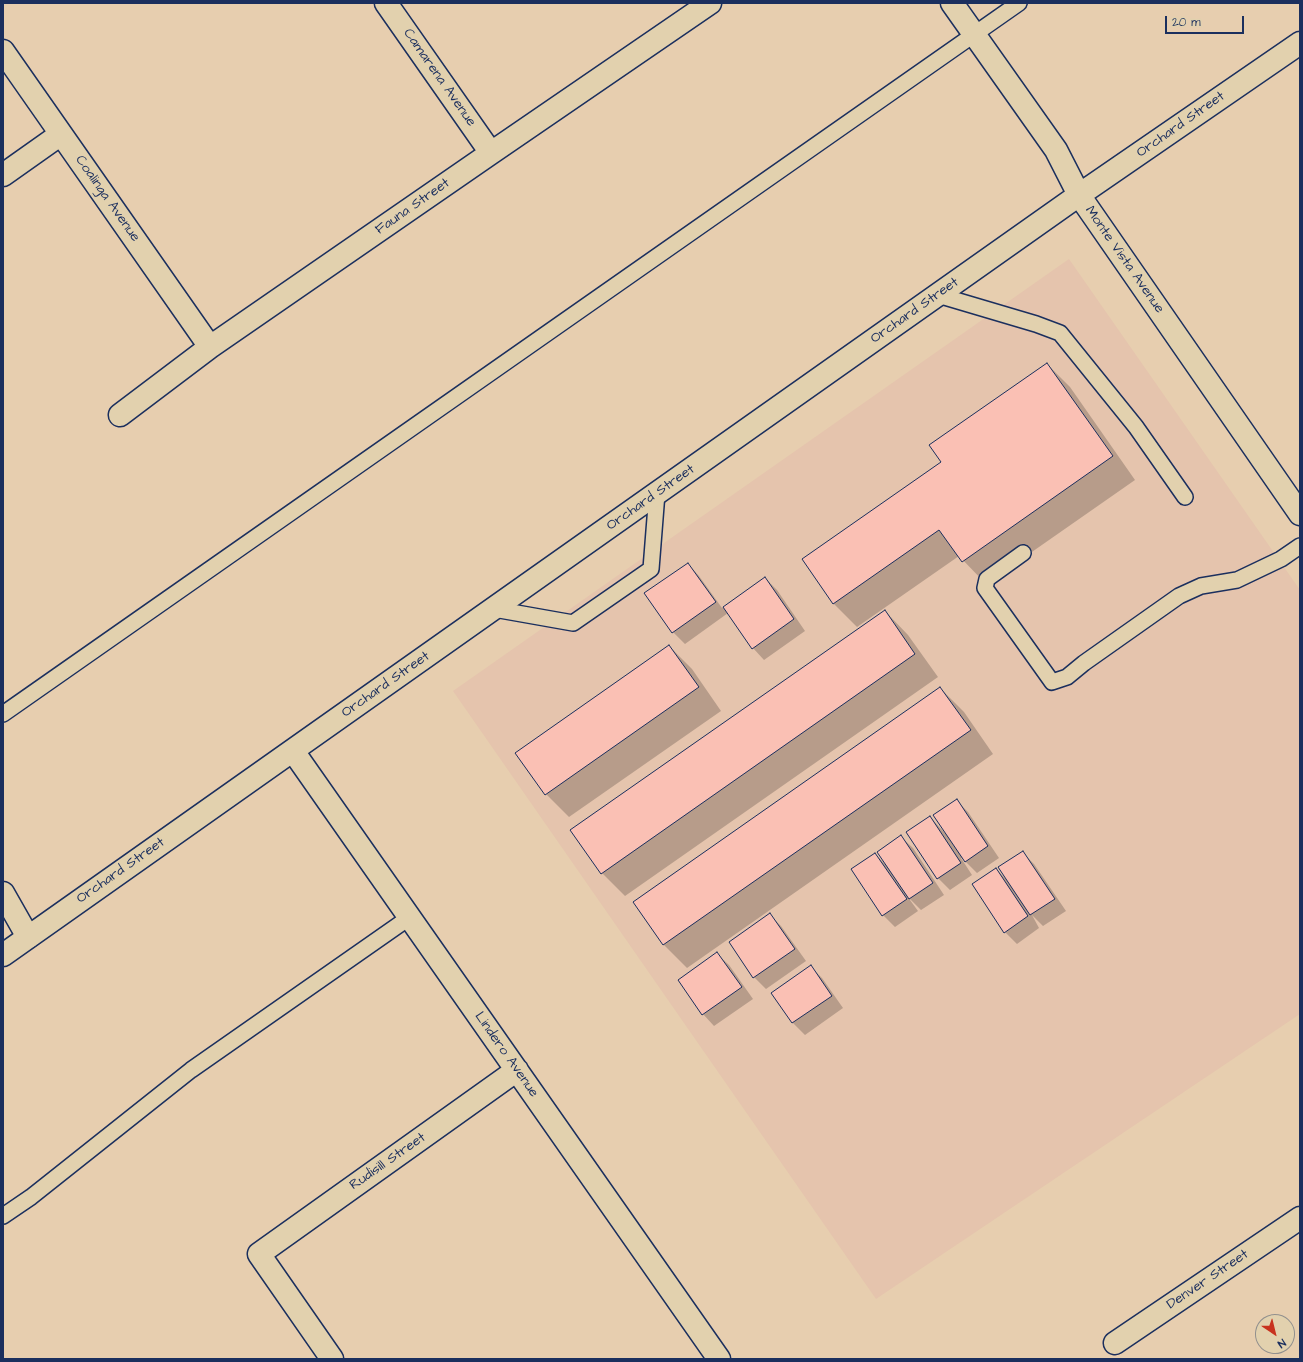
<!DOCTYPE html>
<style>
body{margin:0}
#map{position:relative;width:1303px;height:1362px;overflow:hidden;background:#e7ceaf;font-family:"Architects Daughter",sans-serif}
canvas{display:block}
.frame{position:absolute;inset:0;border:4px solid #1b2f5e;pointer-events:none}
.north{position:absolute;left:1255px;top:1314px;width:40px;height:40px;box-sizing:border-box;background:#e2d1ae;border:1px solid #92908e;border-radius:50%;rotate:145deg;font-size:11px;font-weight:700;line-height:16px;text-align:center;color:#1b2f5e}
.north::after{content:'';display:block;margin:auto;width:14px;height:18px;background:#c8321e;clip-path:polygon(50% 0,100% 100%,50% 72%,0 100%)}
.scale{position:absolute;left:1165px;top:16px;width:79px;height:18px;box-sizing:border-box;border:2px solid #1b2f5e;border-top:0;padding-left:5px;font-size:12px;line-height:14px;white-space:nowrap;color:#1b2f5e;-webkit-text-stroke:3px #e2d1ae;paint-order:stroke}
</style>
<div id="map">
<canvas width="1303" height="1362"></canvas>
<div class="frame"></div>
<div class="north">N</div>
<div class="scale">20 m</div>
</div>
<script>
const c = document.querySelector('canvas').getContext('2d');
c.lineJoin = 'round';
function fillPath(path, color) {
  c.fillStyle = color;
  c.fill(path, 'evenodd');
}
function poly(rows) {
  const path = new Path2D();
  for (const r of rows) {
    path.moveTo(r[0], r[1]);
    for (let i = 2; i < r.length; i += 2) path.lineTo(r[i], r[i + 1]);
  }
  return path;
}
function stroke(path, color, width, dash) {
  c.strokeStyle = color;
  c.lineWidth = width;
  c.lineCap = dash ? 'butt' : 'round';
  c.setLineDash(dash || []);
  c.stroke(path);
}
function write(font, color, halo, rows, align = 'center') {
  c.font = font + ' "Architects Daughter",sans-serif';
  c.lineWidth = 4;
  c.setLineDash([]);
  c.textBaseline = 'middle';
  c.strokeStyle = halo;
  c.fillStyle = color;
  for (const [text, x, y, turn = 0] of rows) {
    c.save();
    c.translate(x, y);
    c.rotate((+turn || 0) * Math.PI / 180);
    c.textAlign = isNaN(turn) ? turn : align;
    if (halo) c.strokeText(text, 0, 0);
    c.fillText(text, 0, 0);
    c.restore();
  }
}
const built = poly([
 [1069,259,1300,590,1300,1014,876,1299,453,691]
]);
const shadow = poly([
 [1047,364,1070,387,1135,480,986,584,959,556,857,627,834,604,803,560,943,462],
 [688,564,699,576,722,608,765,578,777,590,805,631,764,660,753,648,728,613,685,644,673,632],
 [885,611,908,635,938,677,625,896,602,873],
 [669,646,692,669,721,711,569,817,546,794],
 [940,688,964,712,993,754,687,968,664,945,635,902],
 [956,800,968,812,999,858,977,873,962,858,961,858,972,875,950,890,938,878,907,833,930,817,945,833],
 [901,837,913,848,944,895,921,910,910,899,910,900,918,911,895,927,883,915,875,854,886,865],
 [1022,852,1034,864,1066,911,1043,926,1032,915,1039,928,1017,944,1005,932,996,869,1006,879],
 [770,915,781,926,806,961,766,989,754,977],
 [717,954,729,965,753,999,714,1026,703,1014],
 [811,967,822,978,843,1008,805,1035,793,1023,772,993]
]);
const building = poly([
 [1047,363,1113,456,962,562,939,530,833,604,802,559,941,462,929,445,1047,363],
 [688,563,716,602,672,633,644,593,688,563],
 [765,577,794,619,752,649,723,607,765,577],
 [885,610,915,654,601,874,570,830,885,610],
 [669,645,699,687,545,795,515,753,669,645],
 [940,687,971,730,663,945,633,902,940,687],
 [957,799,988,846,965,862,933,815,957,799],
 [930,816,961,863,937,879,906,832,930,816],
 [901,835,933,883,909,899,877,852,901,835],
 [1023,851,1055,899,1030,915,998,867,1023,851],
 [875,853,907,899,882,916,851,869,875,853],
 [996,868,1028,916,1004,933,972,884,996,868],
 [770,913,795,949,753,978,729,942,770,913],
 [717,952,742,987,702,1015,678,980,717,952],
 [811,965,832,996,792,1023,771,993,811,965]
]);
const lane = poly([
 [938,295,1036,324,1060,333,1136,427,1185,497],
 [1023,553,987,579,985,588,1052,682,1067,677,1084,663,1179,596,1201,586,1237,580,1281,559,1300,546],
 [494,609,573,623,651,569,657,493],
 [3,714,1019,3],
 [3,1216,31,1197,191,1070,410,917]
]);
const street = poly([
 [386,3,491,153],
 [3,51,210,347],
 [3,175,61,134],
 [120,415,210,347,491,153,710,3],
 [293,751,719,1359],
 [3,893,28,937],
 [1115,1343,1300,1218],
 [332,1359,259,1254,517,1070]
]);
const secondary = poly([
 [952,3,1056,150,1079,195,1300,514],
 [3,955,1079,195,1300,43]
]);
const streetNames = [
 ["Camarena Avenue",439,78,55],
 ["Orchard Street",1181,125,-35],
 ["Coalinga Avenue",107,199,55],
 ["Fauna Street",413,207,-35],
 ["Monte Vista Avenue",1124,260,55],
 ["Orchard Street",915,311,-35],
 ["Orchard Street",651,498,-35],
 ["Orchard Street",386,685,-35],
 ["Orchard Street",121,871,-35],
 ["Lindero Avenue",506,1055,55],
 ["Rudisill Street",388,1162,-35],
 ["Denver Street",1208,1280,-34]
];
fillPath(built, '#e5c4ad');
fillPath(shadow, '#0003');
fillPath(building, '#fac0b4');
stroke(building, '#1b2f5e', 1);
stroke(lane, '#1b2f5e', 18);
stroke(street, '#1b2f5e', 25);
stroke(secondary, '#1b2f5e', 25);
stroke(lane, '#e2d1ae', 15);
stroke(street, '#e2d1ae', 22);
stroke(secondary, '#e2d1ae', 22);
write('14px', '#1b2f5e', '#e2d1ae', streetNames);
</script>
